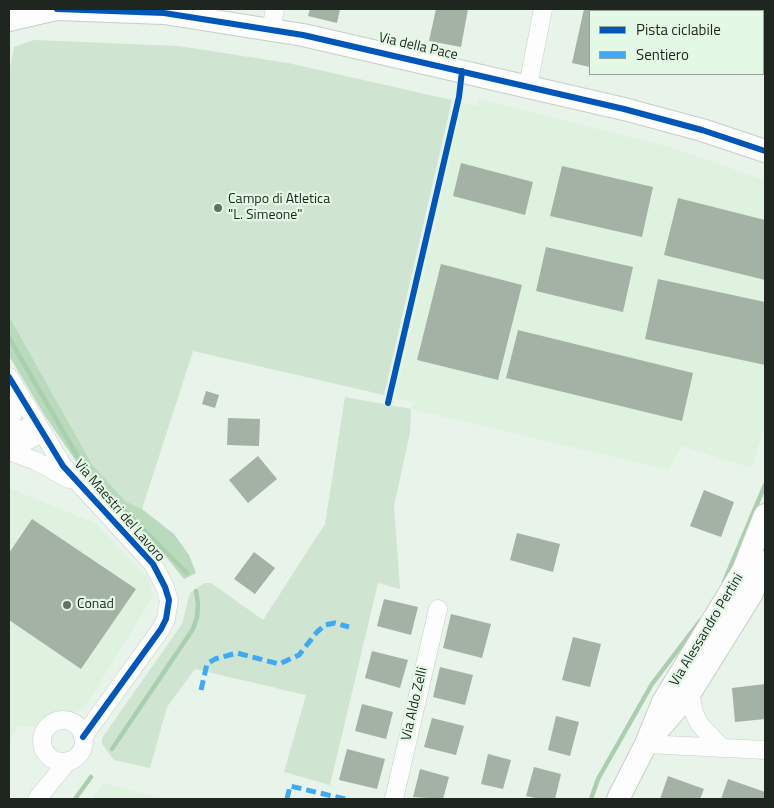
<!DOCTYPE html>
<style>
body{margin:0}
#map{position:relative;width:774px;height:808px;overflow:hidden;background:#e8f3e9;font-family:"Titillium Web",sans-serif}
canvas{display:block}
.frame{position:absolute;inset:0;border:10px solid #1f2620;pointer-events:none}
.legend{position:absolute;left:589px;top:10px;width:175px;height:65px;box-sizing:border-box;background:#e3f8e5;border:1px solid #95a496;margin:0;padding:6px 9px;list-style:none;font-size:15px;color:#1f2620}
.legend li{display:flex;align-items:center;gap:10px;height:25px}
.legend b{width:25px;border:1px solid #95a496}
</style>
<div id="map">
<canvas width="774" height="808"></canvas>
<div class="frame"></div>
<ul class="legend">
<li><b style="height:6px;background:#0057b8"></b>Pista ciclabile</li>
<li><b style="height:6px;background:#3fa9f5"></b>Sentiero</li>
</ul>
</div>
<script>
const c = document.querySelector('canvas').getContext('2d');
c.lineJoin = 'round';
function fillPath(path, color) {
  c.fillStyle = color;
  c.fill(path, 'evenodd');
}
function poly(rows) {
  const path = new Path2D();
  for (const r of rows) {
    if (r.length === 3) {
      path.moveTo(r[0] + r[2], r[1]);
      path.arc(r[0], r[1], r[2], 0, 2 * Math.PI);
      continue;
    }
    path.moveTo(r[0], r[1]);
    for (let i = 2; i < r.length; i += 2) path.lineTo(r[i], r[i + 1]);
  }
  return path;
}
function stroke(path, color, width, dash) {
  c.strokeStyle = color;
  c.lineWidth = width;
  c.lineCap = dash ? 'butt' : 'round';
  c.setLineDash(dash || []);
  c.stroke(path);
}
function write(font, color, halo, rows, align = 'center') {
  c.font = font + ' "Titillium Web",sans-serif';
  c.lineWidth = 4.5;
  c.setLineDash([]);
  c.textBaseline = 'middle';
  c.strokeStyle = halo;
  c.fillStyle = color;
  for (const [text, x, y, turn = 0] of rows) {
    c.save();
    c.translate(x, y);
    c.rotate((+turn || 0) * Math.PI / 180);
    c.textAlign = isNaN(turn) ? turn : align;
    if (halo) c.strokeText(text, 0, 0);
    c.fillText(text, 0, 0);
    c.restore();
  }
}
const built = poly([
 [479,99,669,147,765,180,765,424,752,468,681,446,669,470,411,409,413,402,395,398,463,103,477,106],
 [9,488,97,524,148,578,154,595,84,708,38,728,19,726,9,741],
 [103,783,165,799,92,799]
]);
const green = poly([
 [34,40,179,46,288,63,452,100,384,395,193,351,142,509,125,501,92,464,9,316,9,73,14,47],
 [345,397,411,409,410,433,394,506,400,589,378,583,330,785,284,772,306,695,195,669,167,707,150,768,114,760,102,744,102,738,182,624,190,593,204,583,211,583,263,620,325,524]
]);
const forest = poly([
 [9,316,92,464,125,501,142,509,174,534,189,555,196,573,184,579,158,547,82,470,45,416,9,356]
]);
const stream = poly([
 [9,338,86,471,115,501],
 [126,512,187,573],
 [724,582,765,485],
 [112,749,193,629,197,617,198,604,196,591],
 [75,799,91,777],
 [591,799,598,779,652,684,700,621]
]);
const building = poly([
 [310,9,340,9,337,23,308,16],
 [436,9,468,9,461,47,429,41],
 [584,9,616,9,615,11,590,11,590,67,572,63],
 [461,163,533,182,525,215,453,196],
 [562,166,653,187,642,237,550,216],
 [678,198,765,220,765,280,664,255],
 [546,247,633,267,623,312,536,291],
 [441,264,522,285,498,380,417,360],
 [658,279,765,302,765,365,645,339],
 [518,330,693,373,682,421,506,378],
 [206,391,219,395,215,408,202,404],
 [228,418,260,419,259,446,227,445],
 [258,456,277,479,248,503,229,480],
 [704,490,734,502,721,537,690,526],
 [32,519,136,589,81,669,9,620,9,553],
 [517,533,560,544,553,572,510,560],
 [254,552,275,568,255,594,234,579],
 [384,599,418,607,411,635,377,626],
 [451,614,491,624,482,658,443,648],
 [573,637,601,644,590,687,562,680],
 [372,651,408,660,400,688,365,678],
 [440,667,473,675,465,705,433,697],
 [765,684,765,719,735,722,732,688],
 [362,704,393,712,386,739,355,731],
 [556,716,579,722,570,756,548,750],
 [432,718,464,726,456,755,424,747],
 [347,749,385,759,377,789,339,780],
 [488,754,511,760,503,789,481,784],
 [534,767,561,774,555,799,540,799,526,796],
 [420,769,449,777,443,799,413,797],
 [668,776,704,789,700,799,660,799],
 [728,779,765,792,765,799,721,799]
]);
const minor = poly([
 [271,30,275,9],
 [528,86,543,9],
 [9,377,63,466,153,564,165,587,169,600,166,619,161,629,83,737],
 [9,424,17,403,17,391],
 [9,437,28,427,39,429,34,437,27,441,9,444],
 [9,451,36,461,69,479],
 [690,693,694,713,700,725,721,747],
 [63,741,21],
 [646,744,765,750],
 [37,799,68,761],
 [394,799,438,609]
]);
const tertiary = poly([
 [57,9,164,13,303,35,624,109,702,130,765,151],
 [9,20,56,9],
 [658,730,690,693,751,595,765,562],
 [618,799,646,744,663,702,743,571,765,515]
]);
const quiet = poly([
 [201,690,207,664,215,659,237,653,279,664,299,655,317,632,325,625,335,623,349,627],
 [287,799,290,786,345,799]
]);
const cycleway = poly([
 [57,9,164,13,303,35,624,109,702,130,765,151],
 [9,377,63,466,153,564,165,587,169,600,166,619,161,629,83,737],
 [388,403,459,97,462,71]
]);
const markers = [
 [218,208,5,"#656e66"],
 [67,605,5,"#656e66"]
];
const streetNames = [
 ["Via della Pace",418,47,13],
 ["Via Maestri del Lavoro",119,511,49],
 ["Via Alessandro Pertini",707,630,-59],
 ["Via Aldo Zelli",415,704,-77]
];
const poiNames = [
 ["Campo di Atletica",228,200],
 ["\"L. Simeone\"",228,216],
 ["Conad",77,605]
];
fillPath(built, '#dff2e0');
fillPath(green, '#cfe5d1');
fillPath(forest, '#badabe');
stroke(stream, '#a9cfae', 4.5);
fillPath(building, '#a3b2a5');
stroke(minor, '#c6cec7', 19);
stroke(tertiary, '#c6cec7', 24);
stroke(minor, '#fcfdfc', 18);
stroke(tertiary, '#fcfdfc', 22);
stroke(quiet, '#3fa9f5', 5, [10, 5]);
stroke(cycleway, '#0057b8', 6);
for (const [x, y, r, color] of markers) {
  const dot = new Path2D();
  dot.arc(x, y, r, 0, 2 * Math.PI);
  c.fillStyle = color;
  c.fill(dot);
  stroke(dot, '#e3f8e5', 2);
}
write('14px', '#1f2620', '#e3f8e5', streetNames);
write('14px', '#1f2620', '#e3f8e5', poiNames, 'left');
</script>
